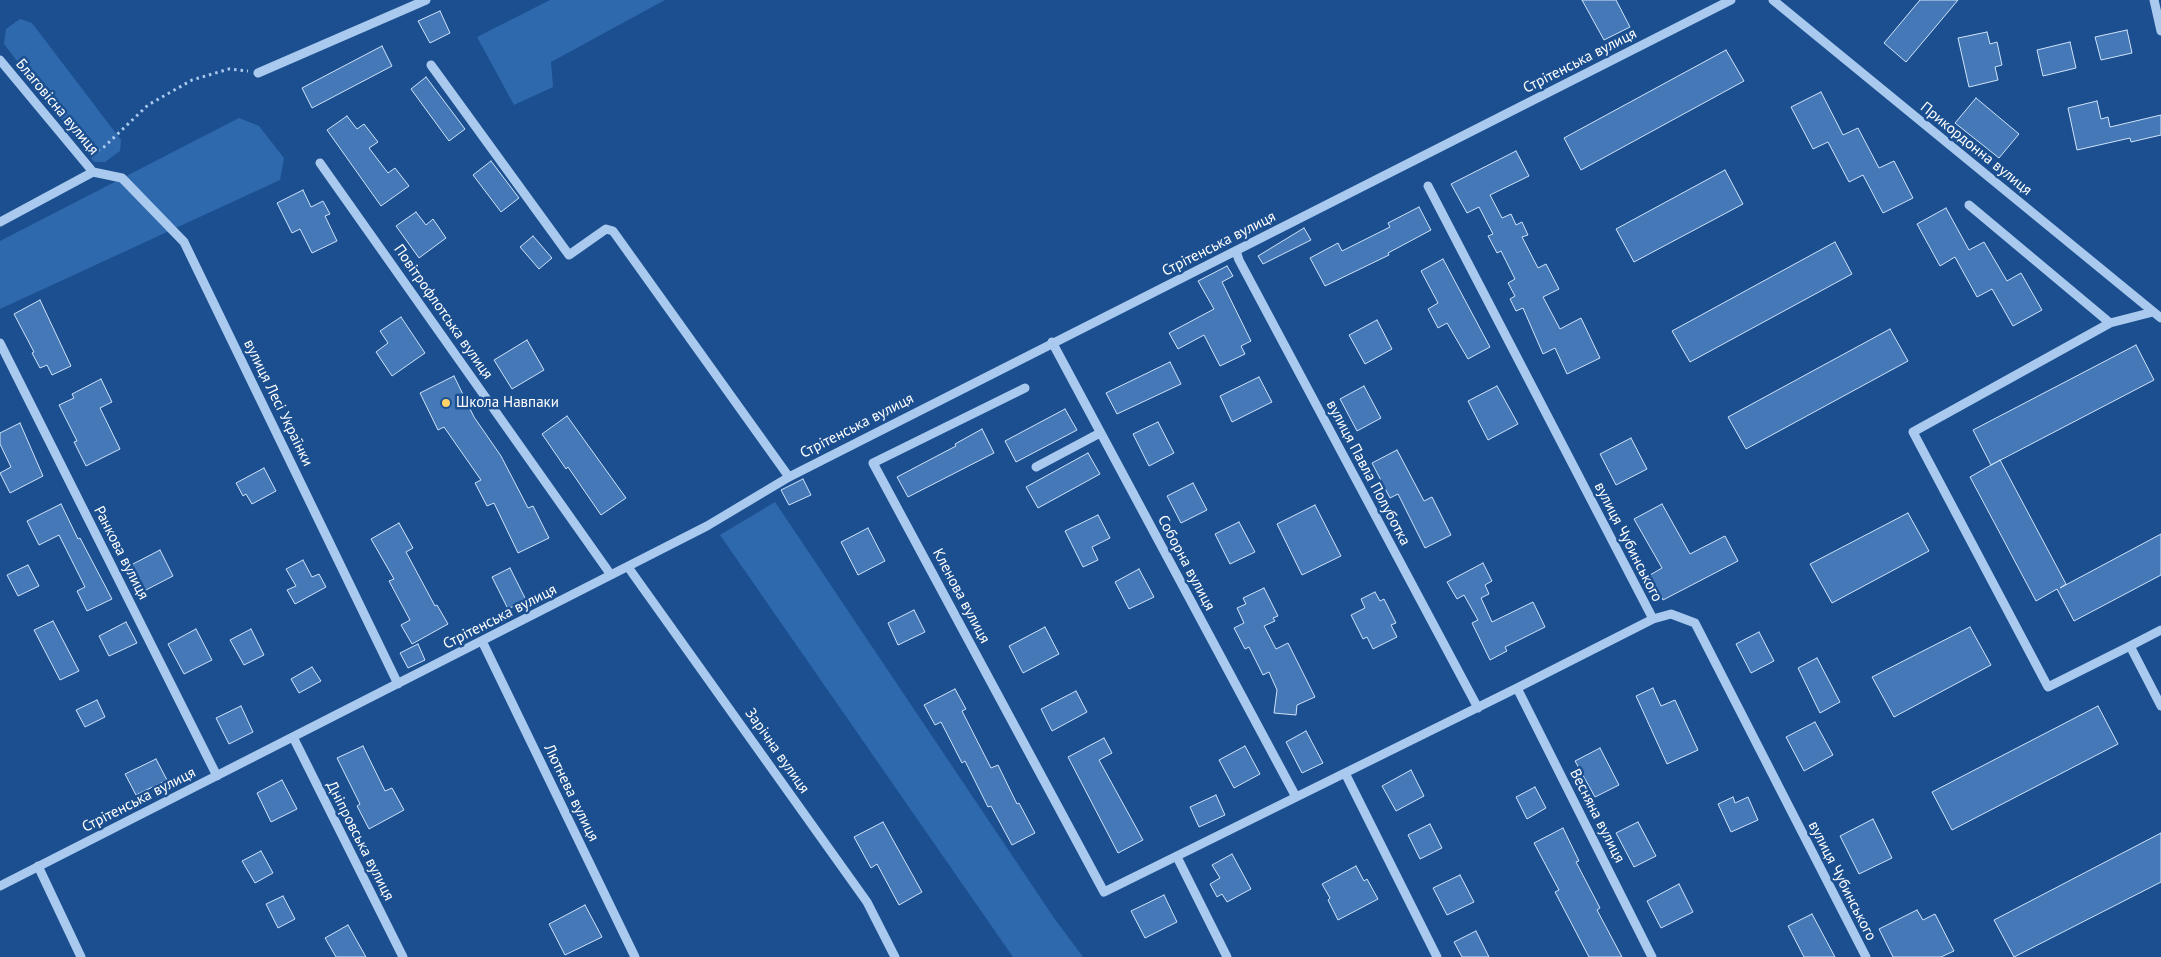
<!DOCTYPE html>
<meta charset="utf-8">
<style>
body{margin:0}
canvas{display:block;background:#1b4f8f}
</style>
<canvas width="2161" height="957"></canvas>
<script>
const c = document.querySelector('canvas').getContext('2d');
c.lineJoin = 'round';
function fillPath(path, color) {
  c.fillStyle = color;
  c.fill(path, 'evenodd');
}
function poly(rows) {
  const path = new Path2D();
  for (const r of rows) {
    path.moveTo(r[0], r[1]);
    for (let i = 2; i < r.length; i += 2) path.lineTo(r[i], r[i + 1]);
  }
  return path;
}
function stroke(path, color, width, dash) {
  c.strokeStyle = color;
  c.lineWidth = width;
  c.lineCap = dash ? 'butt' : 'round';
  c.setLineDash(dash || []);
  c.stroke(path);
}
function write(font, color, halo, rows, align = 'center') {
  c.font = font + ' "PT Sans",sans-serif';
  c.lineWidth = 5;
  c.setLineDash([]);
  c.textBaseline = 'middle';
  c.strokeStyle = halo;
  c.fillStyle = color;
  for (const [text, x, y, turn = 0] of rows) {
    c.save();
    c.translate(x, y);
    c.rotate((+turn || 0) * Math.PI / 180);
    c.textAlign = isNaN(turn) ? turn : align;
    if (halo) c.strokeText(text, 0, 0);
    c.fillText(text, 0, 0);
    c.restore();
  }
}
const green = poly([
 [550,0,665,0,551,62,553,87,514,105,477,37],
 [20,19,32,23,121,140,120,151,105,162,94,162,4,44,6,29],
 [239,118,259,126,284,158,280,180,0,309,0,241],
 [775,502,1054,918,1083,957,1013,957,720,535]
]);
const building = poly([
 [1582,0,1616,0,1630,27,1604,40,1582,0],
 [1920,0,1958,0,1906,62,1884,43,1920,0],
 [440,11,450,33,430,43,418,21,440,11],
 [2127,30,2132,53,2101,60,2095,37,2127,30],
 [1987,32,1990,44,1997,42,2002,65,1995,67,1998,80,1969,87,1958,38,1987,32],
 [2070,42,2076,68,2043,76,2037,50,2070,42],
 [382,46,392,66,312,108,302,88,382,46],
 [1726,50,1744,81,1581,170,1564,138,1726,50],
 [426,77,465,129,449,141,411,89,426,77],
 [1821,92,1843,135,1858,128,1879,168,1894,161,1913,198,1883,213,1863,175,1849,182,1828,142,1813,149,1791,107,1821,92],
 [1976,98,2019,134,1999,158,1955,123,1976,98],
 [2097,101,2101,119,2108,117,2110,127,2161,115,2161,135,2131,142,2130,138,2077,150,2068,108,2097,101],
 [347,116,357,129,364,124,378,142,369,148,388,173,395,168,409,186,381,206,327,130,347,116],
 [1516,151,1529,176,1490,195,1502,218,1511,214,1516,225,1522,222,1528,235,1522,237,1538,268,1546,264,1559,289,1543,297,1560,329,1581,318,1600,358,1567,374,1555,348,1543,354,1523,308,1516,311,1510,299,1515,296,1508,283,1515,279,1501,251,1497,253,1488,236,1493,234,1479,207,1467,213,1451,184,1516,151],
 [491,161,519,198,501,212,473,175,491,161],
 [1725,170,1743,204,1634,262,1616,229,1725,170],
 [303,190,311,207,323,201,330,214,325,216,337,241,312,253,300,229,292,233,277,203,303,190],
 [1419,207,1431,230,1388,253,1389,255,1325,286,1310,258,1338,243,1342,251,1390,227,1388,223,1419,207],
 [1946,208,1969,250,1984,242,2007,281,2021,273,2042,310,2013,326,1992,289,1977,297,1955,257,1940,266,1917,224,1946,208],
 [416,212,426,225,433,219,446,238,419,258,396,226,416,212],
 [1304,228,1311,240,1263,264,1258,256,1304,228],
 [533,236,552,258,539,269,520,247,533,236],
 [1835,242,1852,274,1690,362,1672,331,1835,242],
 [1443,259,1490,347,1468,359,1447,323,1438,328,1428,309,1438,303,1421,271,1443,259],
 [1227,266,1233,276,1222,282,1251,341,1241,346,1245,354,1220,366,1204,335,1178,349,1169,333,1214,309,1198,281,1227,266],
 [40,300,71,366,52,375,47,365,40,368,32,353,34,352,14,314,40,300],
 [401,317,425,353,392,376,376,352,388,343,380,331,401,317],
 [1377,320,1392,349,1365,364,1349,335,1377,320],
 [1890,329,1908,361,1746,449,1728,417,1890,329],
 [527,340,544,370,512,389,494,360,527,340],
 [2136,345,2154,380,1991,465,1973,430,2136,345],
 [1170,362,1181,384,1117,414,1106,393,1170,362],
 [454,376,474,417,501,456,528,508,533,506,549,538,518,553,494,503,487,506,475,483,481,480,444,427,438,430,420,393,454,376],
 [1259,377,1272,402,1232,422,1220,396,1259,377],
 [101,379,112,402,100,408,120,449,86,466,74,442,77,441,59,405,74,398,72,394,101,379],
 [1364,386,1381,418,1357,431,1340,399,1364,386],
 [1497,386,1518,424,1488,440,1468,401,1497,386],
 [1065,409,1077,430,1016,462,1005,441,1065,409],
 [567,416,626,498,601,515,568,467,566,469,542,434,567,416],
 [1158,422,1174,453,1149,466,1133,434,1158,422],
 [20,423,43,476,10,493,0,473,11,467,0,444,0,433,20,423],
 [982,429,994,453,908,497,897,477,956,446,955,444,982,429],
 [1631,438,1647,469,1616,485,1600,454,1631,438],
 [1397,450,1424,501,1432,497,1451,535,1425,548,1398,494,1390,498,1372,463,1397,450],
 [1088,453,1100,474,1038,508,1026,487,1088,453],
 [2000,460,2066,584,2060,588,2161,534,2161,575,2074,621,2057,589,2036,601,1970,477,2000,460],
 [264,468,276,491,252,504,246,494,243,496,236,483,264,468],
 [803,479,811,495,789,505,781,490,803,479],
 [1193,483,1207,510,1181,523,1167,496,1193,483],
 [61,504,78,539,80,538,112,599,87,611,77,591,85,587,59,535,39,545,27,521,61,504],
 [1662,504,1690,554,1725,536,1738,561,1663,600,1650,575,1662,568,1634,519,1662,504],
 [1315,505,1341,556,1302,575,1277,524,1315,505],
 [1908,513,1929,551,1832,603,1810,564,1908,513],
 [1098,515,1110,538,1092,547,1098,560,1083,567,1065,531,1098,515],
 [1239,522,1255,552,1230,564,1215,534,1239,522],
 [399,523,413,548,406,552,435,606,437,605,448,624,412,644,401,625,410,620,389,581,394,579,371,539,399,523],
 [868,528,885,561,858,575,841,542,868,528],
 [160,550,173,576,144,591,131,565,160,550],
 [303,560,312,577,319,574,326,587,295,604,287,590,296,586,286,569,303,560],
 [1483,563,1492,581,1485,585,1489,594,1481,598,1492,622,1533,602,1545,627,1505,647,1507,651,1490,660,1472,623,1478,620,1464,595,1457,599,1447,582,1483,563],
 [28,565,39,586,18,596,7,575,28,565],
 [510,568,526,600,508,609,492,577,510,568],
 [1139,569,1154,597,1129,609,1115,582,1139,569],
 [1264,588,1278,616,1273,618,1275,621,1264,626,1276,649,1288,643,1315,697,1297,705,1296,715,1274,713,1277,690,1269,672,1263,675,1249,647,1245,649,1234,628,1244,623,1237,608,1246,604,1243,598,1264,588],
 [1375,592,1380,601,1384,599,1396,623,1391,625,1397,637,1373,649,1367,637,1363,639,1351,615,1365,608,1361,599,1375,592],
 [914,610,925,632,898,645,888,623,914,610],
 [53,621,79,671,60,680,34,630,53,621],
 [126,622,137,643,109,656,99,636,126,622],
 [1045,627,1059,654,1023,673,1009,646,1045,627],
 [1970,627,1991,665,1894,717,1872,677,1970,627],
 [196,629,212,660,184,674,168,644,196,629],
 [251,629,264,655,244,665,230,640,251,629],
 [1759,632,1774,661,1751,673,1736,644,1759,632],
 [418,644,425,660,408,668,400,653,418,644],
 [1817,658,1840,702,1820,713,1798,668,1817,658],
 [312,667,321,681,299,693,291,679,312,667],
 [1653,688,1661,706,1675,700,1698,750,1667,764,1636,696,1653,688],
 [955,689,966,709,962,711,991,768,998,765,1017,804,1019,803,1035,833,1012,845,991,806,988,807,965,761,962,763,941,722,935,725,924,705,955,689],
 [1076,691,1087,712,1052,731,1041,709,1076,691],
 [97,700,105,717,85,727,76,710,97,700],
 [241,706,253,732,229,744,216,718,241,706],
 [2098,706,2118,744,1952,830,1932,792,2098,706],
 [1815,722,1833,755,1804,771,1786,737,1815,722],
 [1306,731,1323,763,1302,773,1286,742,1306,731],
 [1104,738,1112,753,1099,760,1143,840,1118,853,1068,757,1104,738],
 [363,746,385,791,392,788,404,810,369,829,357,806,360,804,337,758,363,746],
 [1245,746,1260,774,1234,788,1219,760,1245,746],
 [1600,748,1619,785,1595,797,1575,761,1600,748],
 [156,759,167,780,136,795,125,774,156,759],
 [1411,770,1424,796,1396,811,1382,786,1411,770],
 [282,780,297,809,271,822,257,793,282,780],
 [1535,787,1546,808,1527,819,1516,797,1535,787],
 [1216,795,1225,815,1199,827,1190,807,1216,795],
 [1733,797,1735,803,1748,797,1758,820,1731,832,1718,804,1733,797],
 [1873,819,1892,858,1859,874,1840,836,1873,819],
 [883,822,922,892,899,905,877,864,871,868,854,837,883,822],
 [1638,822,1656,856,1634,867,1616,833,1638,822],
 [1430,824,1442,848,1420,859,1408,835,1430,824],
 [1563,828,1579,861,1576,862,1600,908,1597,910,1622,957,1589,957,1555,892,1559,890,1534,843,1563,828],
 [2161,833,2161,882,2014,957,1994,920,2161,833],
 [261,851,273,873,255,883,242,861,261,851],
 [1232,854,1251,889,1227,902,1222,894,1217,897,1210,884,1220,878,1212,865,1232,854],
 [1356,866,1364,881,1367,879,1378,899,1338,920,1328,900,1330,898,1322,884,1356,866],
 [1460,875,1474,902,1447,915,1433,888,1460,875],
 [1679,884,1693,912,1661,928,1647,901,1679,884],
 [1164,895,1177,922,1145,938,1131,911,1164,895],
 [283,896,295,919,278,928,266,904,283,896],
 [585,905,602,937,565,955,549,924,585,905],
 [1917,910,1923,920,1935,914,1954,951,1941,957,1893,957,1879,929,1917,910],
 [1812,914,1835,957,1804,957,1788,926,1812,914],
 [348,925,366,957,336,957,325,938,348,925],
 [1476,931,1489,957,1462,957,1454,942,1476,931]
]);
const path = poly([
 [92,154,104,147,148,105,192,80,229,69,248,71]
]);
const minor = poly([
 [1773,0,2161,318],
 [2154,0,2161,31],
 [0,60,93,172],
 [431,65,569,255,606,229,613,231,789,477],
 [258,73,426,0],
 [320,163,611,575],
 [93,172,122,178,184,242,398,684],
 [1428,186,1653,619],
 [1969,205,2110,323],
 [0,222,93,172],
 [1236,251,1239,260,1478,708],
 [1052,342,1296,797],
 [0,343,217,776],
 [1025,388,873,463,1104,892,1517,688,1653,619,1671,614,1695,623,1866,957],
 [1036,467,1100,433],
 [628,567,867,902,895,957],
 [2161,630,2130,646,2161,706],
 [482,641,635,957],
 [2130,646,2048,687,1913,432,2110,323,2153,312],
 [1517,688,1652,957],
 [293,737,403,957],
 [1345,773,1437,957],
 [1177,857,1227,957],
 [38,866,81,957],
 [0,886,707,526,789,477,1731,0]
]);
const markers = [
 [446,403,5,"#ffd166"]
];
const streetNames = [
 ["Стрітенська вулиця",1580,61,-27],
 ["Благовісна вулиця",57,107,50],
 ["Прикордонна вулиця",1976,149,39],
 ["Стрітенська вулиця",1219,244,-27],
 ["Повітрофлотська вулиця",443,312,55],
 ["вулиця Лесі Українки",278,403,64],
 ["Стрітенська вулиця",857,426,-27],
 ["вулиця Павла Полуботка",1368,473,62],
 ["вулиця Чубинського",1628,542,63],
 ["Ранкова вулиця",121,553,63],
 ["Соборна вулиця",1186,563,62],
 ["Кленова вулиця",961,596,62],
 ["Стрітенська вулиця",500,617,-27],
 ["Зарічна вулиця",777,751,55],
 ["Лютнева вулиця",571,793,64],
 ["Стрітенська вулиця",139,800,-27],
 ["Весняна вулиця",1597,816,63],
 ["Дніпровська вулиця",360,841,63],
 ["вулиця Чубинського",1842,881,63]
];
const poiNames = [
 ["Школа Навпаки",456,403]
];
fillPath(green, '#2e69ad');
fillPath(building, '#4478b7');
stroke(building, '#cfe3fa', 1);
stroke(path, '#a9c9ee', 3, [2.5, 4]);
stroke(minor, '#a9c9ee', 9);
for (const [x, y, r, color] of markers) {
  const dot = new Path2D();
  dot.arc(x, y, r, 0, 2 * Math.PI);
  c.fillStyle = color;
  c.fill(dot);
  stroke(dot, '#1b4f8f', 2);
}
write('15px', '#fff', '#1b4f8f', streetNames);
write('15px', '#fff', '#1b4f8f', poiNames, 'left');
</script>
